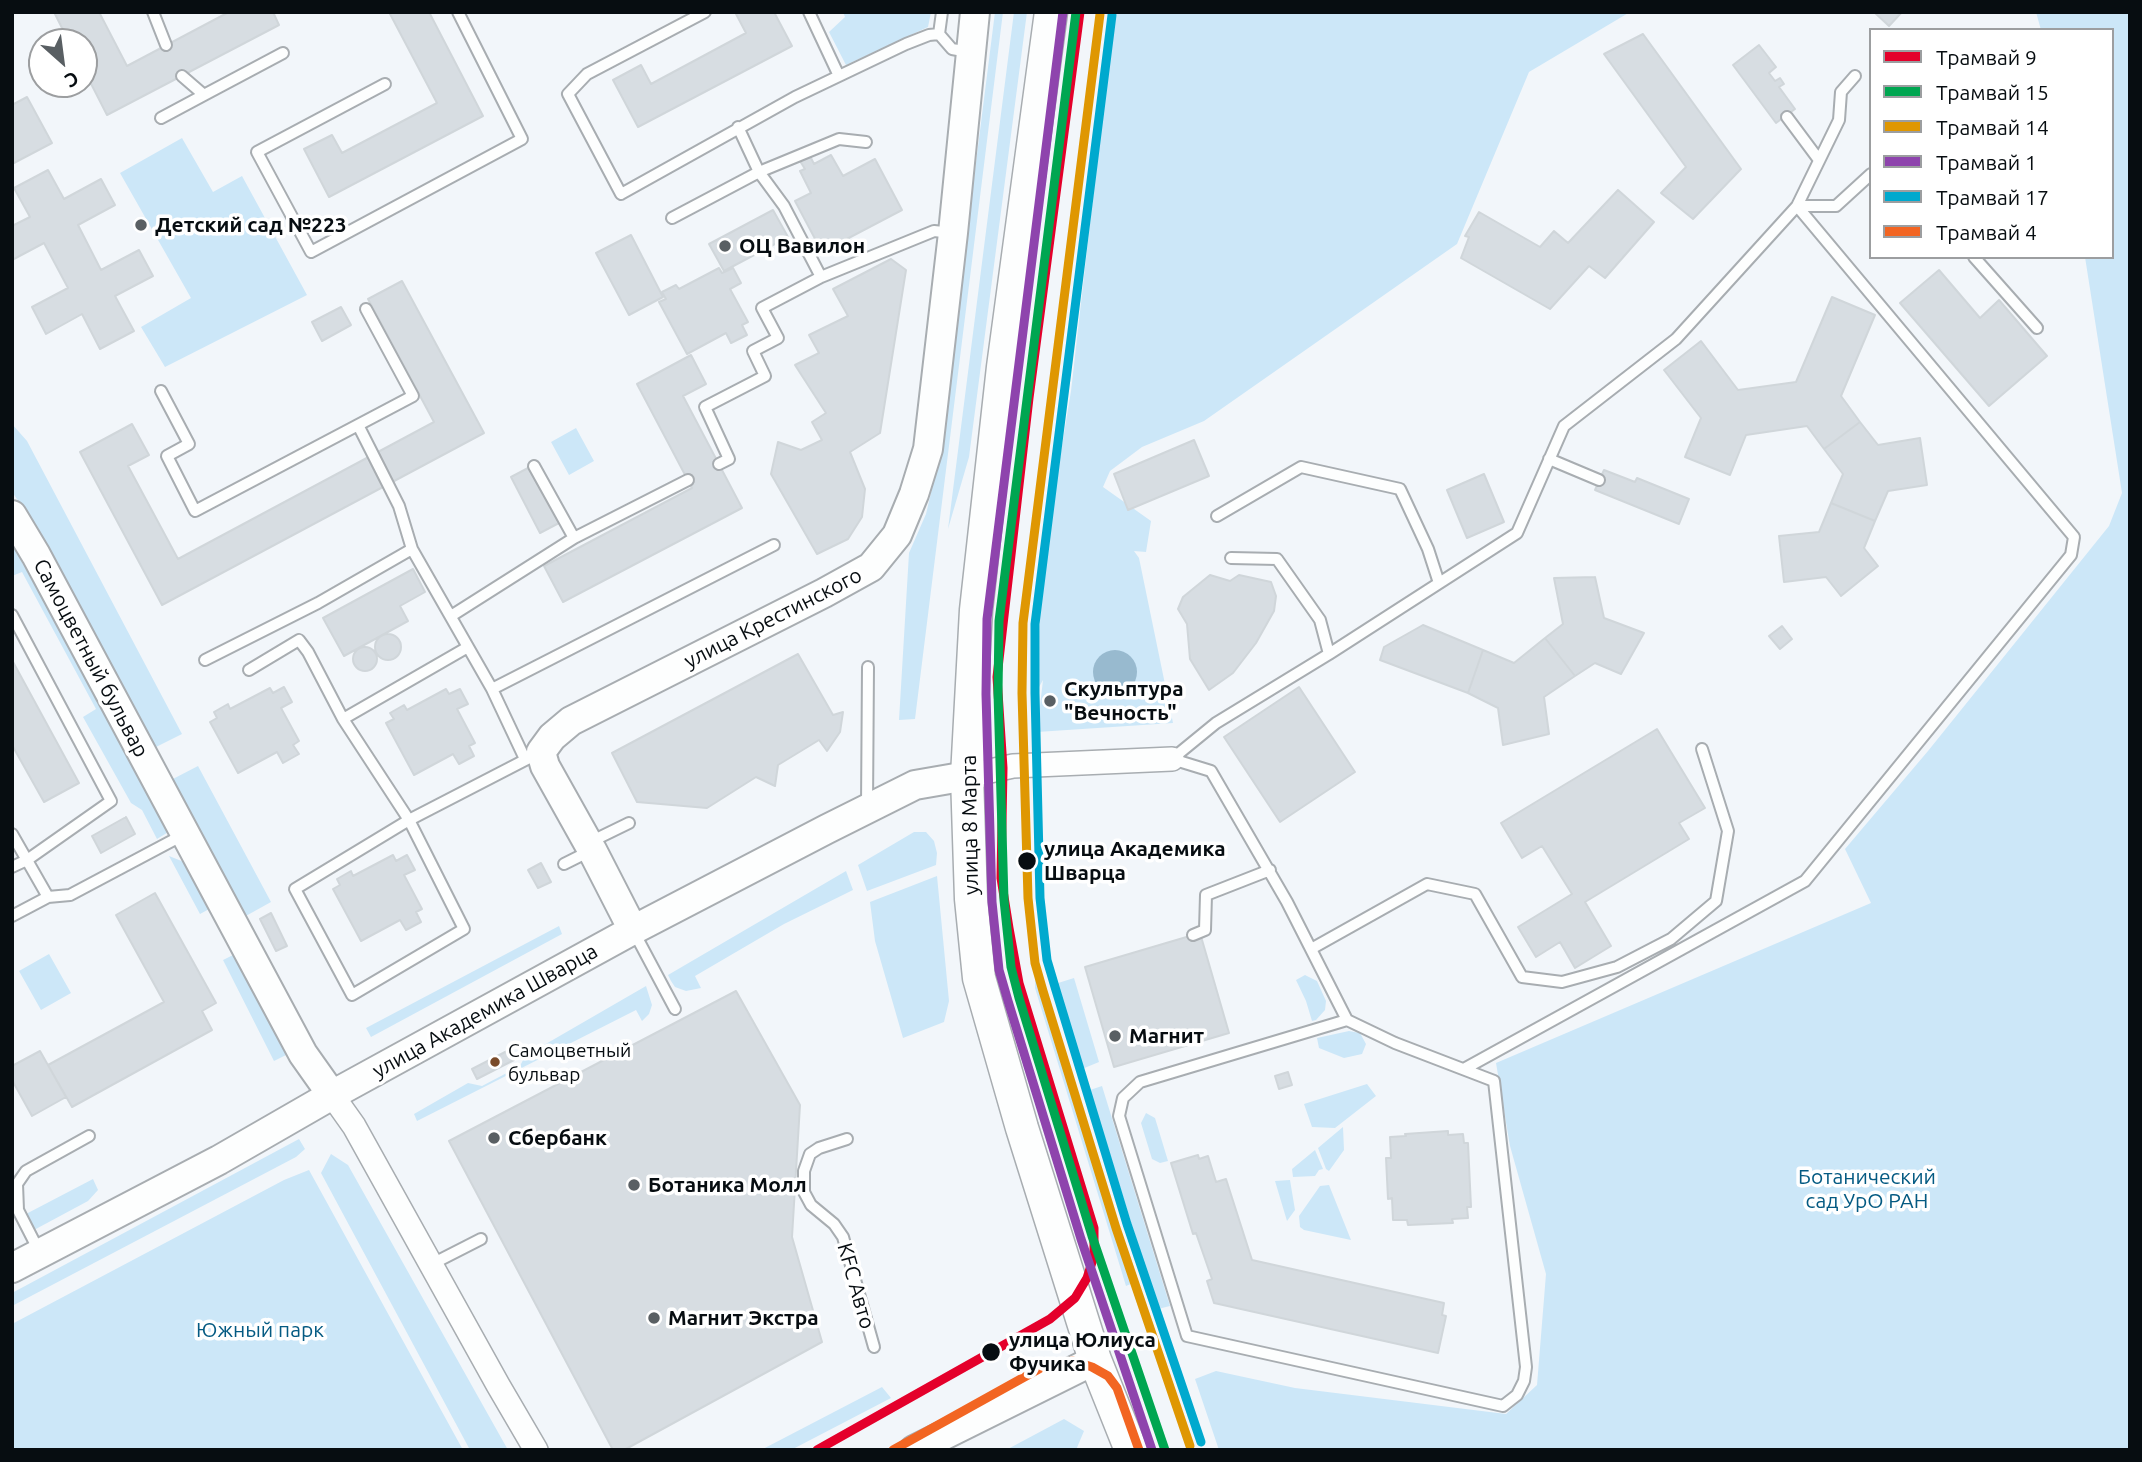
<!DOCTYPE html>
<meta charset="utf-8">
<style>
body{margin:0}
#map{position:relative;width:2142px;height:1462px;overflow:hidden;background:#f2f6fa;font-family:Ubuntu,sans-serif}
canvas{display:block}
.frame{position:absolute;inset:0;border:14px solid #070d11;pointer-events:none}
.legend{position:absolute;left:1869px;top:28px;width:245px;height:231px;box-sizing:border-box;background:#fff;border:2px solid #9c9ea0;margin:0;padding:9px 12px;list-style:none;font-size:21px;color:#070d11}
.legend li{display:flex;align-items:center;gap:14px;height:35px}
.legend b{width:35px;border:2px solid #9c9ea0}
.north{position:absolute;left:28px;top:28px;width:70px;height:70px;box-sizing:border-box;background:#fff;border:2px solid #9c9ea0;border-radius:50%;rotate:152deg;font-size:19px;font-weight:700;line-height:28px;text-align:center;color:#070d11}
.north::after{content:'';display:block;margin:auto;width:24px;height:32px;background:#595f63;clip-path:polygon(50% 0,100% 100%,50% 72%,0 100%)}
</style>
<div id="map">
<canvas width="2142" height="1462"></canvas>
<div class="frame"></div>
<ul class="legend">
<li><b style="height:9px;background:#e4002b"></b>Трамвай 9</li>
<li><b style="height:9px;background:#00a651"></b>Трамвай 15</li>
<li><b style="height:9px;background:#df9702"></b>Трамвай 14</li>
<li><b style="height:9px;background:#8e44ad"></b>Трамвай 1</li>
<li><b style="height:9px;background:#00a9ce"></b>Трамвай 17</li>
<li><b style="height:9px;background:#f26522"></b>Трамвай 4</li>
</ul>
<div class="north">С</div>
</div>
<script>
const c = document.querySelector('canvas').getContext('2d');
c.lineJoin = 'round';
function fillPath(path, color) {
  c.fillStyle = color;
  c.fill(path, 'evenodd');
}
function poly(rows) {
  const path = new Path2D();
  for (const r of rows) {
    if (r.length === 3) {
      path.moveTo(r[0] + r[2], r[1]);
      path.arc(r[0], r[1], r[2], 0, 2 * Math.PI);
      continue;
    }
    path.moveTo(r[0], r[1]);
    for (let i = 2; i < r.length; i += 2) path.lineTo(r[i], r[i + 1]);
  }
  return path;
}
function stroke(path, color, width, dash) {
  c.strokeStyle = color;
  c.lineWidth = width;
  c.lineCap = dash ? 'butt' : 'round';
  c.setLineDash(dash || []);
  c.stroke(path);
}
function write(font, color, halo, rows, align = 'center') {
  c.font = font + ' Ubuntu,sans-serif';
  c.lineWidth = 7;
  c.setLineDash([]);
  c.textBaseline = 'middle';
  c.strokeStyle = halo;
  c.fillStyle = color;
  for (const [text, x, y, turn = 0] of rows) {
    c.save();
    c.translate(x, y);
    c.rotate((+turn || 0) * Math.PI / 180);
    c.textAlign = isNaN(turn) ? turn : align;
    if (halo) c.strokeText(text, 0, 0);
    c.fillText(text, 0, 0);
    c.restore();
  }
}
const green = poly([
 [843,12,931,12,928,27,846,65,829,32,845,17],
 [995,12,1003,12,915,719,899,720,909,553,926,514,938,463],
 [1014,12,1027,12,969,457,948,529],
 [1114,12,1630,12,1529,72,1457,244,1204,421,1142,447,1110,471,1103,487,1151,521,1146,552,1134,551,1139,558,1173,723,1037,732,1043,680,1039,687,1040,579,1071,391],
 [2036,12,2130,12,2130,1450,1219,1450,1195,1379,1216,1371,1295,1388,1506,1414,1537,1385,1546,1274,1510,1146,1496,1063,1871,903,1845,849,1928,751,2109,526,2122,493,2085,257,2112,257,2112,30,2041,30],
 [182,138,213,192,242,176,307,295,165,367,141,327,191,298,120,173],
 [12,424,27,441,182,734,154,748,41,533,12,492],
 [576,428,594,461,569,475,551,442],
 [12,544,170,831,157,839,142,810,131,803,83,717,96,709,22,572,12,576],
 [198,766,271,902,244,917,171,780],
 [914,832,926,832,934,841,937,853,936,865,867,891,858,865],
 [169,856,184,862,211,908,200,914],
 [846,871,853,890,784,924,695,976,701,988,686,991,675,987,671,981,668,975],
 [937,876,949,1001,944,1022,903,1038,875,941,870,902],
 [559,926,562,934,371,1037,366,1028],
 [49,954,71,993,41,1010,19,971],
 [235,954,286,1055,274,1061,223,960],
 [1035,966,1133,1283,1126,1286,1035,988],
 [1305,975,1317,981,1326,1001,1325,1010,1316,1020,1312,1021,1306,1001,1296,980],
 [1074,978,1099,1062,1082,1069,1055,984],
 [646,986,652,1005,649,1014,642,1021,636,1010,417,1121,414,1114,468,1083,482,1086,520,1066,525,1056],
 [1349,1031,1360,1033,1366,1044,1362,1054,1344,1058,1319,1048,1317,1038],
 [1367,1084,1376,1096,1335,1128,1312,1127,1304,1104],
 [1102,1086,1170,1306,1158,1309,1090,1090],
 [1146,1113,1155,1118,1168,1161,1160,1163,1152,1159,1141,1123],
 [1343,1127,1344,1150,1329,1171,1326,1169,1318,1148],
 [299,1139,305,1149,296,1157,12,1306,12,1293],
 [1315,1150,1323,1169,1319,1170,1315,1176,1293,1177,1292,1169],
 [331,1154,348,1165,508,1450,470,1450,321,1173],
 [309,1170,463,1450,12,1450,12,1324,284,1180],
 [93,1179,98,1190,88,1201,34,1230,26,1214],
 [1290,1180,1295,1210,1287,1221,1275,1181],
 [1329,1185,1351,1240,1304,1230,1300,1227,1299,1216,1320,1186],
 [882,1387,891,1398,791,1450,761,1450],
 [1064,1419,1084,1431,1076,1450,1006,1450]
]);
const water = poly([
 [1115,672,22]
]);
const building = poly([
 [54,12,99,12,127,66,229,12,273,12,279,25,107,115,84,70,84,42,69,42,54,12],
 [389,12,429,12,483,116,329,197,304,149,332,135,342,153,437,103,389,12],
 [735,12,774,12,792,46,638,127,613,80,641,65,651,84,746,33,735,12],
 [1874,12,1902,12,1889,26,1874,12],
 [1643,34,1741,169,1693,219,1661,193,1686,167,1604,54,1643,34],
 [1759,45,1776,67,1769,73,1775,81,1780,78,1784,84,1779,87,1795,109,1776,123,1733,65,1759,45],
 [27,97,52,143,12,164,12,105,27,97],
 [831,155,843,176,875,159,902,210,822,252,795,201,811,193,800,171,805,169,800,161,810,156,814,164,831,155],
 [48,170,64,199,101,179,115,205,78,225,101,270,139,250,153,276,115,296,134,331,100,349,82,314,46,334,32,307,68,288,44,243,12,260,12,226,30,217,14,188,48,170],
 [1618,190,1654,222,1605,278,1589,266,1550,309,1461,258,1469,237,1465,236,1479,212,1540,247,1554,231,1568,243,1618,190],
 [773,210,788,237,724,271,709,244,773,210],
 [631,235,663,297,629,315,596,253,631,235],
 [891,259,906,270,880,433,850,452,865,489,862,517,848,539,817,554,771,474,778,442,801,450,822,440,812,422,826,413,795,365,819,353,809,335,848,316,833,289,891,259],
 [719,268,722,273,733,268,741,283,730,289,748,322,742,325,747,335,731,343,726,333,687,354,659,302,666,299,662,292,676,285,679,289,719,268],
 [1939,270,1980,318,1999,300,2047,356,1989,406,1900,303,1939,270],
 [402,281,484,433,162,605,80,452,132,424,149,455,128,466,178,559,434,422,368,299,402,281],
 [1832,297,1875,315,1841,396,1860,422,1824,449,1807,426,1746,435,1730,475,1685,457,1701,418,1664,370,1701,341,1738,390,1796,382,1832,297],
 [341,307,351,325,322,341,312,322,341,307],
 [691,355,706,384,683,396,742,508,563,602,544,566,692,488,637,384,691,355],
 [1860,422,1878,445,1920,438,1927,485,1888,491,1875,521,1831,503,1843,474,1824,449,1860,422],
 [1194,440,1209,476,1128,510,1114,474,1194,440],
 [530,467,559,523,540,533,511,477,530,467],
 [1604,470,1635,482,1637,478,1689,499,1679,524,1595,490,1604,470],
 [1484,474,1504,522,1467,538,1447,490,1484,474],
 [1831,503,1875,521,1864,548,1878,566,1841,596,1826,577,1784,582,1779,536,1819,532,1831,503],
 [413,569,425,592,400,606,408,621,344,656,323,618,413,569],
 [1210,575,1230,581,1239,575,1271,582,1276,596,1274,611,1256,643,1233,673,1209,690,1190,659,1187,624,1178,609,1183,597,1210,575],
 [1595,577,1604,618,1644,633,1621,674,1595,663,1575,676,1545,638,1563,624,1554,578,1595,577],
 [1423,625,1483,650,1468,693,1380,660,1384,647,1423,625],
 [1782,626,1792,639,1780,649,1769,636,1782,626],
 [388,647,13],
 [1545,638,1575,676,1544,697,1549,734,1503,745,1498,708,1468,693,1483,650,1514,663,1545,638],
 [365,659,12],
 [798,654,833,715,843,712,840,732,827,751,819,740,778,765,775,786,756,777,707,808,637,802,612,753,798,654],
 [12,660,79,783,44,802,12,745,12,660],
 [284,687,292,702,281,708,299,741,293,745,299,754,283,763,277,752,238,773,210,722,217,718,214,712,228,704,230,709,270,688,273,693,284,687],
 [1299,687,1355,772,1280,822,1224,737,1299,687],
 [446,689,449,694,460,689,468,704,457,709,475,743,469,746,474,756,459,764,453,754,414,775,386,723,394,719,390,713,404,705,407,710,446,689],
 [1657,729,1705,808,1679,823,1689,839,1585,902,1611,946,1575,968,1560,942,1536,957,1518,927,1572,894,1542,846,1522,858,1501,823,1657,729],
 [126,817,135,834,101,853,92,836,126,817],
 [393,855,396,861,407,855,415,870,404,875,422,909,416,912,421,922,406,930,400,920,361,941,333,889,340,885,337,879,351,871,353,876,393,855],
 [541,863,551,882,538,888,528,870,541,863],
 [155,893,216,1003,202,1011,212,1030,72,1107,48,1065,164,1002,116,915,155,893],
 [271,913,287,946,276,951,260,919,271,913],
 [1200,933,1229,1033,1114,1067,1085,967,1200,933],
 [736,991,800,1105,792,1237,822,1342,624,1450,613,1450,449,1141,736,991],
 [509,1050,514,1060,477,1079,472,1069,509,1050],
 [40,1051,66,1097,32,1116,12,1080,12,1066,40,1051],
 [1288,1072,1292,1085,1279,1089,1275,1076,1288,1072],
 [1448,1131,1448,1135,1463,1134,1464,1143,1468,1143,1471,1207,1467,1207,1468,1218,1452,1219,1453,1223,1408,1225,1407,1220,1393,1220,1392,1198,1388,1199,1386,1158,1391,1158,1390,1137,1406,1136,1405,1134,1448,1131],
 [1198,1155,1199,1159,1208,1156,1216,1182,1226,1179,1252,1260,1444,1303,1442,1315,1446,1316,1438,1353,1214,1303,1207,1281,1212,1279,1196,1233,1193,1234,1171,1163,1198,1155]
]);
const service = poly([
 [153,12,166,45],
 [705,12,587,74,568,94,621,194,795,97,906,44,929,35,939,34,952,49,969,52],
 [809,12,839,76],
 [939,34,942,12],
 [182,76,204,95,283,53],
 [385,84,257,152,311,252,522,139,458,12],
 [1787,117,1819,160],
 [161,118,204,95],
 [1797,206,1836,206,1871,174],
 [672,218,759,172,839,139,866,142],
 [1974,257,2037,328],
 [821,277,934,231,952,233],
 [161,391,189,444,167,456,195,511,413,396,366,309],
 [358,425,399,506,412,549],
 [1549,459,1599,480],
 [719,464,729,459,705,407,765,376,753,351,778,338,762,308,821,277,784,206,759,172,738,127],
 [534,466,574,538],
 [1217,516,1301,467,1400,489,1428,549,1439,583],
 [1231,558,1277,559,1320,620,1329,654],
 [12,615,111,801,27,860,12,867],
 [451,616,574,538,688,480],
 [468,647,343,719,409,820,531,757],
 [205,660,318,603,412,549,492,689,525,759],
 [249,670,299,640,308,652,343,719],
 [492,689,774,545],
 [1172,759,1211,771,1287,902,1347,1020,1395,1043,1494,1081,1526,1367,1524,1381,1517,1395,1503,1406,1187,1336,1119,1116,1123,1098,1140,1082,1347,1020],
 [1172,759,1216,723,1329,654,1517,533,1564,426,1676,339,1797,206,1839,120,1841,92,1855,76],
 [867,806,868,667],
 [409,820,464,929,352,995,295,889,409,820],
 [12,834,48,897],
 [588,843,629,823],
 [564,864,590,851],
 [12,916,48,897,70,895,183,835],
 [634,932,675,1009],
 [1193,935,1205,930,1206,895,1270,870],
 [1311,949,1427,884,1475,894,1522,977,1562,982,1617,967,1671,939,1716,901,1728,831,1702,749],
 [1464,1069,1805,881,2071,555,2074,537,1797,206],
 [847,1139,819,1148,810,1154,804,1171,804,1192,811,1205,834,1224,843,1237,874,1347],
 [40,1253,18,1210,17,1184,26,1171,89,1136],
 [432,1264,481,1239]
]);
const minor = poly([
 [967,776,1013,766,1172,759],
 [332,1095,354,1126,498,1385,536,1450]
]);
const tertiary = poly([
 [12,515,36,555,303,1054,332,1095],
 [633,930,592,850,545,766,541,752,552,737,571,721,824,593,871,567,897,535,914,494,928,449,953,233,975,12],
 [12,1268,219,1160,332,1095,633,930,827,829,915,785,967,776],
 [914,1450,1095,1360]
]);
const secondary = poly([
 [1051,12,1003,367,976,610,967,776,971,899,979,978,1022,1128,1095,1360,1131,1450]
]);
const tram1 = poly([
 [817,1450,1050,1319,1075,1298,1087,1278,1094,1256,1094,1228,1019,983,1009,928,1001,878,1003,768,997,677,1029,398,1080,12]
]);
const tram2 = poly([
 [1076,12,999,621,998,693,1004,900,1011,967,1019,998,1092,1236,1165,1450]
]);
const tram3 = poly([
 [1100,14,1023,623,1022,693,1028,898,1035,963,1043,991,1116,1228,1190,1446]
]);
const tram4 = poly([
 [1063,12,987,619,986,694,992,902,999,970,1008,1001,1081,1239,1152,1450]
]);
const tram5 = poly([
 [1112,15,1035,624,1035,693,1040,898,1047,960,1055,987,1127,1224,1201,1442]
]);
const tram6 = poly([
 [893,1450,1046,1365,1073,1361,1092,1367,1108,1376,1117,1388,1139,1450]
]);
const markers = [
 [141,225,7,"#595f63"],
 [725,246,7,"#595f63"],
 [1050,701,7,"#595f63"],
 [1027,861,10,"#070d11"],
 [1115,1036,7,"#595f63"],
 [495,1062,6,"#7a4b2a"],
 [494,1138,7,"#595f63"],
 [634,1185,7,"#595f63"],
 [654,1318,7,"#595f63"],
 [991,1352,10,"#070d11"]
];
const busNames = [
 ["Самоцветный",508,1051],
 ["бульвар",508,1075]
];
const poiNames = [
 ["Детский сад №223",155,225],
 ["ОЦ Вавилон",739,246],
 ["Скульптура",1064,689],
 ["\"Вечность\"",1064,713],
 ["Магнит",1129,1036],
 ["Сбербанк",508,1138],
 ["Ботаника Молл",648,1185],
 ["Магнит Экстра",668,1318]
];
const streetNames = [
 ["улица Крестинского",773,618,-27],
 ["Самоцветный бульвар",91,658,62],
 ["улица 8 Марта",970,825,-91],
 ["улица Академика Шварца",485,1011,-29],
 ["KFC Авто",856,1286,74]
];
const stopNames = [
 ["улица Академика",1044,849],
 ["Шварца",1044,873],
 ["улица Юлиуса",1009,1340],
 ["Фучика",1009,1364]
];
const parkNames = [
 ["Ботанический",1867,1177],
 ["сад УрО РАН",1867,1201],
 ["Южный парк",260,1330]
];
fillPath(green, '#cce7f8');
fillPath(water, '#98bacf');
fillPath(building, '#d7dde2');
stroke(building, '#d0d6da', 2);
stroke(service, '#a8adb1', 14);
stroke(minor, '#a8adb1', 26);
stroke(tertiary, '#a8adb1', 32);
stroke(secondary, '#a8adb1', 35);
stroke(service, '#fdfefe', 10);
stroke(minor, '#fdfefe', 23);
stroke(tertiary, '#fdfefe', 28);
stroke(secondary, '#fdfefe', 32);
stroke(tram1, '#e4002b', 9);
stroke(tram2, '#00a651', 9);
stroke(tram3, '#df9702', 9);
stroke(tram4, '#8e44ad', 9);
stroke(tram5, '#00a9ce', 9);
stroke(tram6, '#f26522', 9);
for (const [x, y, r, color] of markers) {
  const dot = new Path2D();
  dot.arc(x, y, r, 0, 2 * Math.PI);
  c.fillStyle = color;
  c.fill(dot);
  stroke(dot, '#fff', 2.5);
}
write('19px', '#070d11', '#fff', busNames, 'left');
write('bold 21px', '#070d11', '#fff', poiNames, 'left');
write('21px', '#070d11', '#fff', streetNames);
write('bold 21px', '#070d11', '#fff', stopNames, 'left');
write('21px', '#045a82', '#fff', parkNames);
</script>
